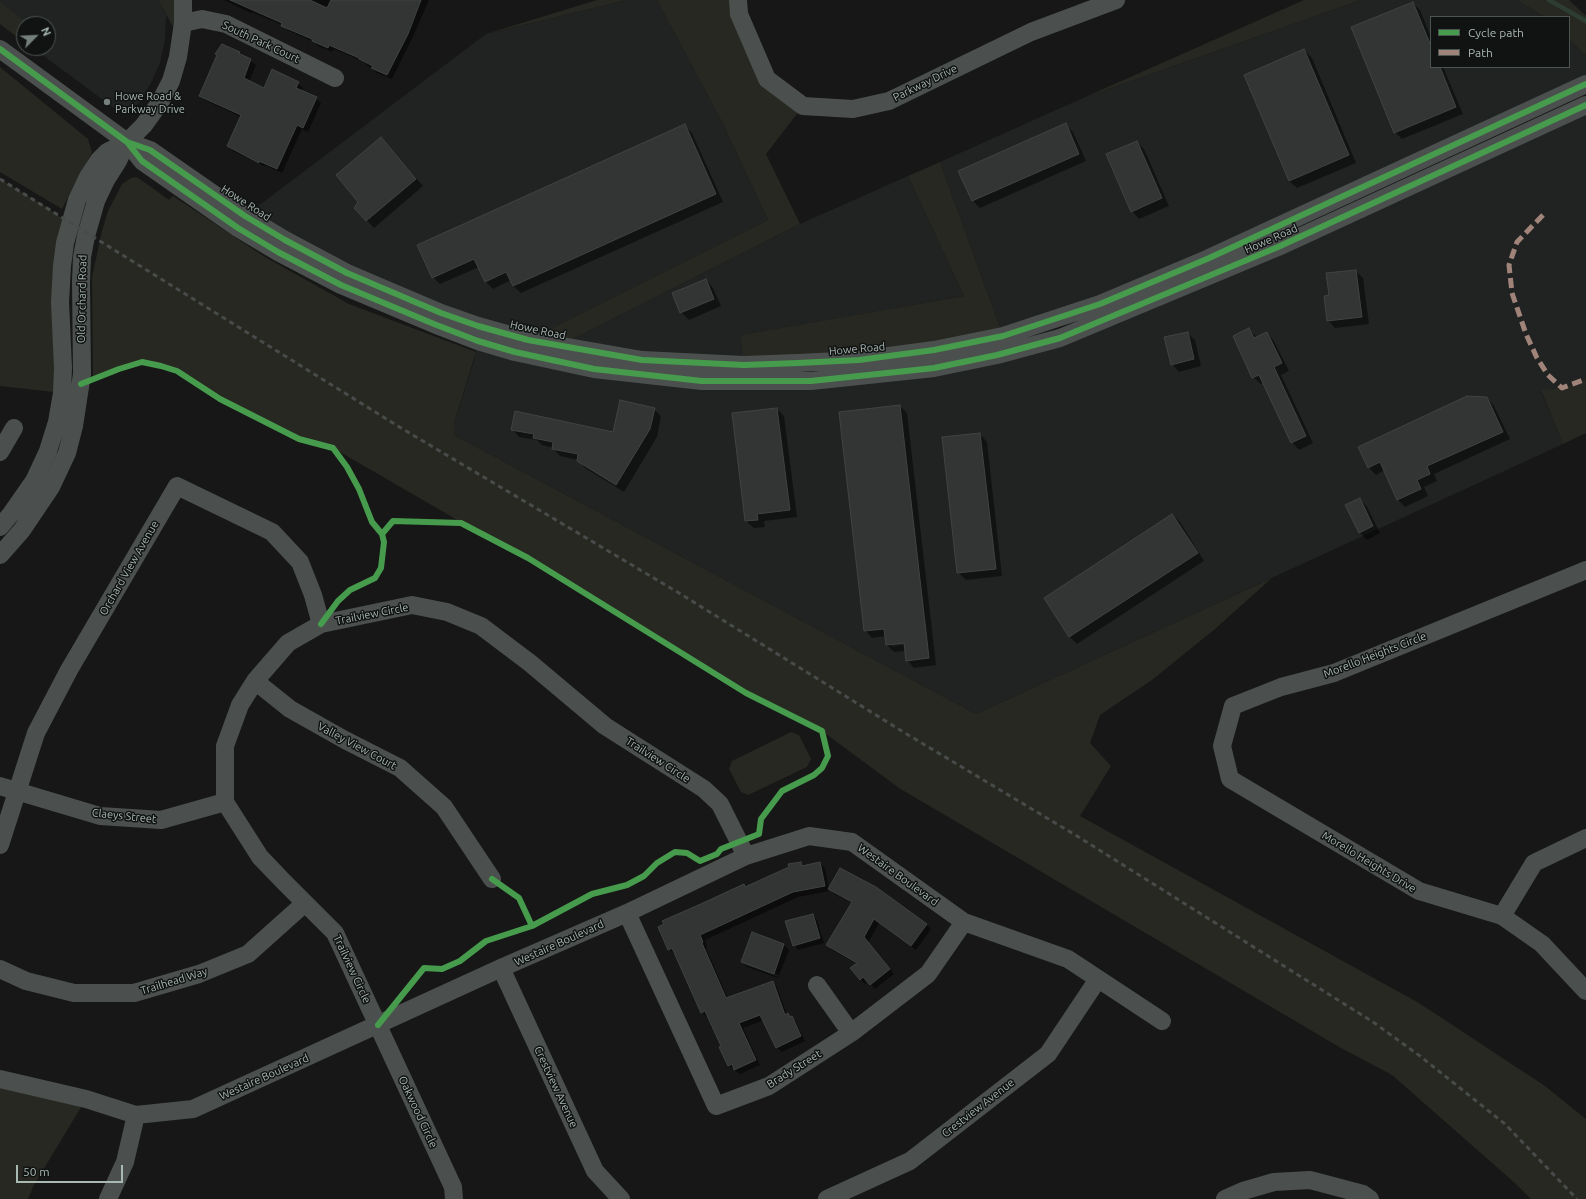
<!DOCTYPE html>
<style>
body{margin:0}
#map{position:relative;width:1586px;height:1199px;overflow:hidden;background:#171717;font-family:Ubuntu,sans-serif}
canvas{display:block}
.legend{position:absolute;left:1430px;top:16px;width:140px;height:52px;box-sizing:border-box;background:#111313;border:1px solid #4d5553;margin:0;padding:5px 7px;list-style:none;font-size:12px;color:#a8b8b3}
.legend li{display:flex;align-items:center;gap:8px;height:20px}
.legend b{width:20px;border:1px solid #4d5553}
.north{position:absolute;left:16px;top:16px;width:40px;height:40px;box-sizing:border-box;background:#111313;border:1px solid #4d5553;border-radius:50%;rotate:66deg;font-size:11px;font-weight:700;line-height:16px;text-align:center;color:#a8b8b3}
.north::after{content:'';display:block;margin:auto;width:14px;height:18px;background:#75807c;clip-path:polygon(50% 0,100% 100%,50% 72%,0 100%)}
.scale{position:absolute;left:16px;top:1165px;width:107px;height:18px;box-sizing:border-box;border:2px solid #a8b8b3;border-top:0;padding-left:5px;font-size:12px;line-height:14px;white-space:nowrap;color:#a8b8b3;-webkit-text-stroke:3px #111313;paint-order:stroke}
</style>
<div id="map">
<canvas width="1586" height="1199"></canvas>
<ul class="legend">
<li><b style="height:5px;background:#469c4c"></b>Cycle path</li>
<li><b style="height:5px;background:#a18479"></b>Path</li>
</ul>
<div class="north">N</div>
<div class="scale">50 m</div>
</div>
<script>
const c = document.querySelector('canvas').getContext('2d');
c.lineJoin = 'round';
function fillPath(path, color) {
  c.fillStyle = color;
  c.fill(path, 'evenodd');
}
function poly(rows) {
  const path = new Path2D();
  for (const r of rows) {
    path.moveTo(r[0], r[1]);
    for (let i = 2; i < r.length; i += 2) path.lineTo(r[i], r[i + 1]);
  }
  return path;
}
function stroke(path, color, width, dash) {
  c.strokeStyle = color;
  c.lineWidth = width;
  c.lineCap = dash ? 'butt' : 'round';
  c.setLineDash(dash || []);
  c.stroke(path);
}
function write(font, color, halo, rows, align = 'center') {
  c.font = font + ' Ubuntu,sans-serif';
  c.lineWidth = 3;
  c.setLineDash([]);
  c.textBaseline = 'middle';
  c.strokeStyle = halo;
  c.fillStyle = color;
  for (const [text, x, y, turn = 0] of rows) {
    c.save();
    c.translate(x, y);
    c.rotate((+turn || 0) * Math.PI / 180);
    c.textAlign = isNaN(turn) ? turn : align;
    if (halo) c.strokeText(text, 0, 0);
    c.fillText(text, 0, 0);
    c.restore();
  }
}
const built = poly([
 [0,0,158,0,166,15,165,40,160,63,150,85,138,104,127,110,119,110,114,108,33,48,48,48,48,24,24,24,24,42,0,24],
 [627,0,657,0,723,124,768,220,528,340,478,326,245,216,486,34],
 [1361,0,1517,0,1545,17,1431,17,1431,67,1569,67,1569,39,1586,56,1586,84,1207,259,1003,336,940,162,1083,98],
 [1586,105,1586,379,1562,388,1541,391,1563,444,976,714,454,435,454,423,474,361,478,341,594,369,811,381,1060,338],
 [908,176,964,296,742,335,744,365,561,345,800,224]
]);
const green = poly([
 [158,0,183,0,181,41],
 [597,0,627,0,486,34],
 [657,0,738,0,767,79,803,106,766,154,800,224,561,345,528,340,768,220,723,124],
 [1304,0,1361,0,1083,98],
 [1517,0,1569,0,1586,16,1586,56,1569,39,1569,17,1545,17],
 [0,2,29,24,24,24,24,42,0,24],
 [0,67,88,139,92,152,62,209,0,172],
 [940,162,1003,336,744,365,741,335,964,296,908,176],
 [136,177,140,179,169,200,173,196,265,257,349,304,476,352,454,423,454,435,976,714,1272,578,1215,629,1152,680,1100,715,1090,743,1111,766,1080,816,1419,1003,1545,1086,1586,1119,1586,1199,1531,1199,1516,1184,1392,1075,1341,1048,899,788,822,731,746,693,599,602,333,448,299,439,220,399,177,371,162,366,142,362,93,379,92,277,102,231,108,211,122,184,131,178],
 [0,179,45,206,70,224,62,393,0,386],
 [1586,379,1586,433,1563,444,1541,390,1562,388],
 [791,732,799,735,811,759,807,767,748,795,741,792,729,769,732,761],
 [0,1079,86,1099,34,1185,28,1199,0,1199]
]);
const shadow = poly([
 [224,0,429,0,412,39,392,79,377,73,362,61,334,49,332,52,318,46,314,42,287,30,282,25,252,12,251,13],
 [1413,3,1420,10,1431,37,1431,67,1443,67,1463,114,1402,139,1395,132],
 [222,45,239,53,256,65,249,82,264,89,298,83,303,88,301,91,316,98,321,103,308,132,302,129,282,173,264,165,264,166,233,151,228,146,241,117,205,100,200,96],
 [1304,50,1312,58,1356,163,1297,188,1289,181],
 [684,125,692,133,723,202,521,293,513,286,511,280,493,289,485,281,479,267,440,284,433,277],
 [1065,125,1073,132,1086,161,980,208,973,201],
 [1137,142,1144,149,1169,206,1139,219,1132,211],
 [388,146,423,186,374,228,356,208],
 [1356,271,1363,278,1369,324,1335,328,1328,320,1330,296],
 [706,280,713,288,721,306,689,320,681,312],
 [1249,330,1257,337,1267,333,1274,341,1289,371,1281,375,1313,443,1299,450,1292,442,1264,383,1261,384,1253,377],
 [1187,333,1195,340,1201,366,1179,372,1172,364],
 [1487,398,1494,406,1510,439,1434,474,1437,481,1424,487,1428,496,1405,507,1398,500,1385,470,1376,475,1368,467],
 [900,406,907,413,936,665,914,668,907,660,906,651,894,652,887,645,886,636,872,638,865,630],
 [909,642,909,644,892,646,892,644],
 [654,409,661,416,657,437,624,492,585,468,578,460,560,456,553,448,542,445,537,440,519,437,512,429,614,433],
 [777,409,784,416,797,517,764,521,765,527,754,528,746,521],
 [980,434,987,442,1002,576,966,580,958,572],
 [1360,499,1367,507,1380,533,1367,540,1360,533],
 [1172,515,1180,522,1204,561,1077,644,1070,637,1045,598],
 [801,863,804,866,820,863,825,868,829,891,798,897,705,940,707,947,706,948,728,999,772,982,777,987,787,1015,796,1022,805,1041,782,1052,777,1048,764,1020,743,1028,760,1065,740,1074,728,1065,720,1047,722,1047,709,1016,707,1017,702,1012,676,953,674,954,670,950,677,947,677,945,670,948,670,950,659,927,665,925,664,922,744,886,746,888,790,868,790,865],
 [830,889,926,924,931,929,916,950,879,923,868,943,894,974,875,989,868,981,865,984,860,979,857,964,832,950,828,945,852,903,834,894],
 [813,915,817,920,824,943,798,950,794,945],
 [752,933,784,945,789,950,778,978,747,967,742,962],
 [746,963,779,975,778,977,746,965]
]);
const stream = poly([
 [1549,0,1586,21]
]);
const building = poly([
 [230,0,310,0,327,8,331,0,421,0,408,34,387,75,371,68,373,66,359,59,359,58,329,45,328,48,312,41,312,39,281,26,282,23,230,0],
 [1413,2,1431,46,1431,67,1440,67,1456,107,1394,133,1351,27,1413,2],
 [222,44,240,52,238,53,251,59,244,78,264,88,272,69,299,82,296,88,317,97,303,128,297,125,277,169,259,161,259,163,227,146,241,115,199,96,217,55,215,54,222,44],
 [1304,49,1349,155,1289,181,1244,75,1304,49],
 [1066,123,1079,154,972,201,958,171,1066,123],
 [685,124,716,194,513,286,506,272,485,282,474,259,432,278,417,245,685,124],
 [381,137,416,179,366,221,354,208,358,202,336,175,381,137],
 [1137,141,1162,198,1131,212,1106,154,1137,141],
 [1356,270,1362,317,1327,321,1324,296,1329,295,1326,273,1356,270],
 [706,279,714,299,680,313,672,293,706,279],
 [1249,328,1254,338,1267,332,1282,363,1274,367,1306,436,1291,443,1259,375,1252,378,1233,336,1249,328],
 [1188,332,1194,359,1171,365,1164,337,1188,332],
 [1467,396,1487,397,1503,432,1427,466,1430,474,1417,480,1421,489,1397,500,1380,462,1368,468,1358,447,1467,396],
 [620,400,655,408,650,429,616,485,577,461,578,454,552,449,553,442,533,438,534,434,511,430,515,411,613,432,620,400],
 [900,405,929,658,906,661,904,643,886,645,884,629,864,631,839,412,900,405],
 [777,408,790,510,757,514,758,520,745,521,732,413,777,408],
 [980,433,996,569,957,573,942,437,980,433],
 [1360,498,1373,526,1359,533,1345,505,1360,498],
 [1172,514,1198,553,1069,637,1044,598,1172,514],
 [801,862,802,866,820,862,825,886,793,892,700,935,703,942,702,943,726,998,773,981,785,1015,788,1013,790,1017,792,1016,801,1036,776,1048,760,1015,739,1023,756,1060,734,1070,732,1064,728,1066,719,1047,721,1046,705,1011,701,1013,672,948,668,950,658,927,664,924,662,921,703,903,744,884,745,887,789,867,788,864,801,862],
 [840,868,876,887,927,924,911,946,874,919,864,937,890,969,870,985,863,977,860,980,850,968,857,963,826,945,852,902,828,889,840,868],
 [813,914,820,938,793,946,785,921,813,914],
 [752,932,784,944,774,974,741,962,752,932]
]);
const minor = poly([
 [738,0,739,14,767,79,803,106,853,109,889,101,1031,32,1116,0],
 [183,23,202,19,226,24,335,78],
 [0,49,127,142,142,161,238,228,278,252,341,285,434,324,478,341,515,352,594,369,702,381,811,381,906,371,934,368,997,355,1060,338,1278,247,1586,105],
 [127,142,150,150,245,216,285,240,347,273,441,313,478,326,528,340,642,360,744,365,798,363,859,360,934,350,1003,336,1100,304,1207,259,1586,84],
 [0,452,14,428],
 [0,527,11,514,34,481,48,451,57,422,62,393,63,368,60,302,62,266,65,243,77,200,88,177,99,160,107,152,127,142,144,125,159,104,171,81,178,57,183,23,183,0],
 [0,555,22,530,51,487,67,453,74,426,82,374,81,281,82,257,86,236,96,201,106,180,118,161,127,142],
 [1586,570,1334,673,1281,687,1233,706,1222,746,1230,779,1419,891,1502,916,1542,944,1586,991],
 [255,681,290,709,345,740,400,768,444,807,492,879],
 [0,786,100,816,161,820,225,802],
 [0,845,36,733,69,670,177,486,272,532,300,562,313,595,321,624],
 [627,913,716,1106,769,1086,851,1033,928,974,964,922],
 [1502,916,1534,863,1586,838],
 [501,968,595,1171,621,1199],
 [0,969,26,981,74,993,134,993,199,974,248,954,305,903],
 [817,985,851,1033],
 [0,1079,86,1099,136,1115,193,1109,501,968,627,913,746,856,809,836,852,842,964,922,1068,959,1162,1021],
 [108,1199,125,1162,136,1115],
 [454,1199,453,1187,335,933,284,882,260,857,225,802,225,746,240,705,255,681,288,643,321,624,412,605,447,612,481,626,530,663,605,726,704,789,720,804,746,856],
 [827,1199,910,1161,1048,1054,1098,979],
 [1225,1199,1243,1191,1274,1182,1310,1180,1363,1194,1370,1199]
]);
const rail = poly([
 [0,179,401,428,679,593,905,733,1077,836,1373,1022,1420,1056,1505,1124,1577,1199]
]);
const quiet = poly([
 [1543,215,1517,242,1509,265,1512,293,1526,334,1537,358,1548,375,1562,388,1586,379]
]);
const cycleway = poly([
 [0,49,127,142,142,161,238,228,278,252,341,285,434,324,478,341,515,352,594,369,702,381,811,381,906,371,934,368,997,355,1060,338,1278,247,1586,105],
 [127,142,150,150,245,216,285,240,347,273,441,313,478,326,528,340,642,360,744,365,798,363,859,360,934,350,1003,336,1100,304,1207,259,1586,84],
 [81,384,119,369,142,362,161,366,177,371,220,399,299,439,333,448,347,467,359,489,372,522,382,534,384,542,381,568,375,578,350,590,338,601,321,624],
 [492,879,519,898,532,926],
 [378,1025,424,968,442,969,460,961,486,941,532,926,592,894,627,885,644,876,657,863,675,852,687,853,700,861,717,854,721,849,759,834,761,819,782,791,814,775,822,768,828,756,822,731,746,693,528,558,461,523,393,521,382,534]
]);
const markers = [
 [107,102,4,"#75807c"]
];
const streetNames = [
 ["South Park Court",261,42,25],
 ["Parkway Drive",925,83,-26],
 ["Howe Road",246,203,33],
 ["Howe Road",1271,239,-24],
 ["Old Orchard Road",82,299,-89],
 ["Howe Road",538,330,12],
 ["Howe Road",857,349,-5],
 ["Orchard View Avenue",129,568,-60],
 ["Trailview Circle",372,614,-11],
 ["Morello Heights Circle",1375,655,-21],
 ["Valley View Court",357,746,28],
 ["Trailview Circle",658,760,33],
 ["Claeys Street",124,816,6],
 ["Morello Heights Drive",1369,862,31],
 ["Westaire Boulevard",898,875,36],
 ["Westaire Boulevard",559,943,-24],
 ["Trailview Circle",352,969,65],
 ["Trailhead Way",174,981,-17],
 ["Brady Street",794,1069,-32],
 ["Westaire Boulevard",264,1077,-24],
 ["Crestview Avenue",556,1087,65],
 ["Crestview Avenue",978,1108,-38],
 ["Oakwood Circle",418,1112,65]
];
const poiNames = [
 ["Howe Road &",115,96],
 ["Parkway Drive",115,109]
];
fillPath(built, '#212323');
fillPath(green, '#272821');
fillPath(shadow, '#0007');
stroke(stream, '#2d3d34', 4.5);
fillPath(building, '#333534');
stroke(building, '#3f4342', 1);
stroke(minor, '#4b504f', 18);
stroke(rail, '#474b4a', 3, [5, 4]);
stroke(quiet, '#a18479', 5, [10, 5]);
stroke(cycleway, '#469c4c', 6);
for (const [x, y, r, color] of markers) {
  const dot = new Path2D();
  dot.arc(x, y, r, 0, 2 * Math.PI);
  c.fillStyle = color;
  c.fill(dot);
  stroke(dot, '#111313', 1.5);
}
write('11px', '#a8b8b3', '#111313', streetNames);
write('11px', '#a8b8b3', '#111313', poiNames, 'left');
</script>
